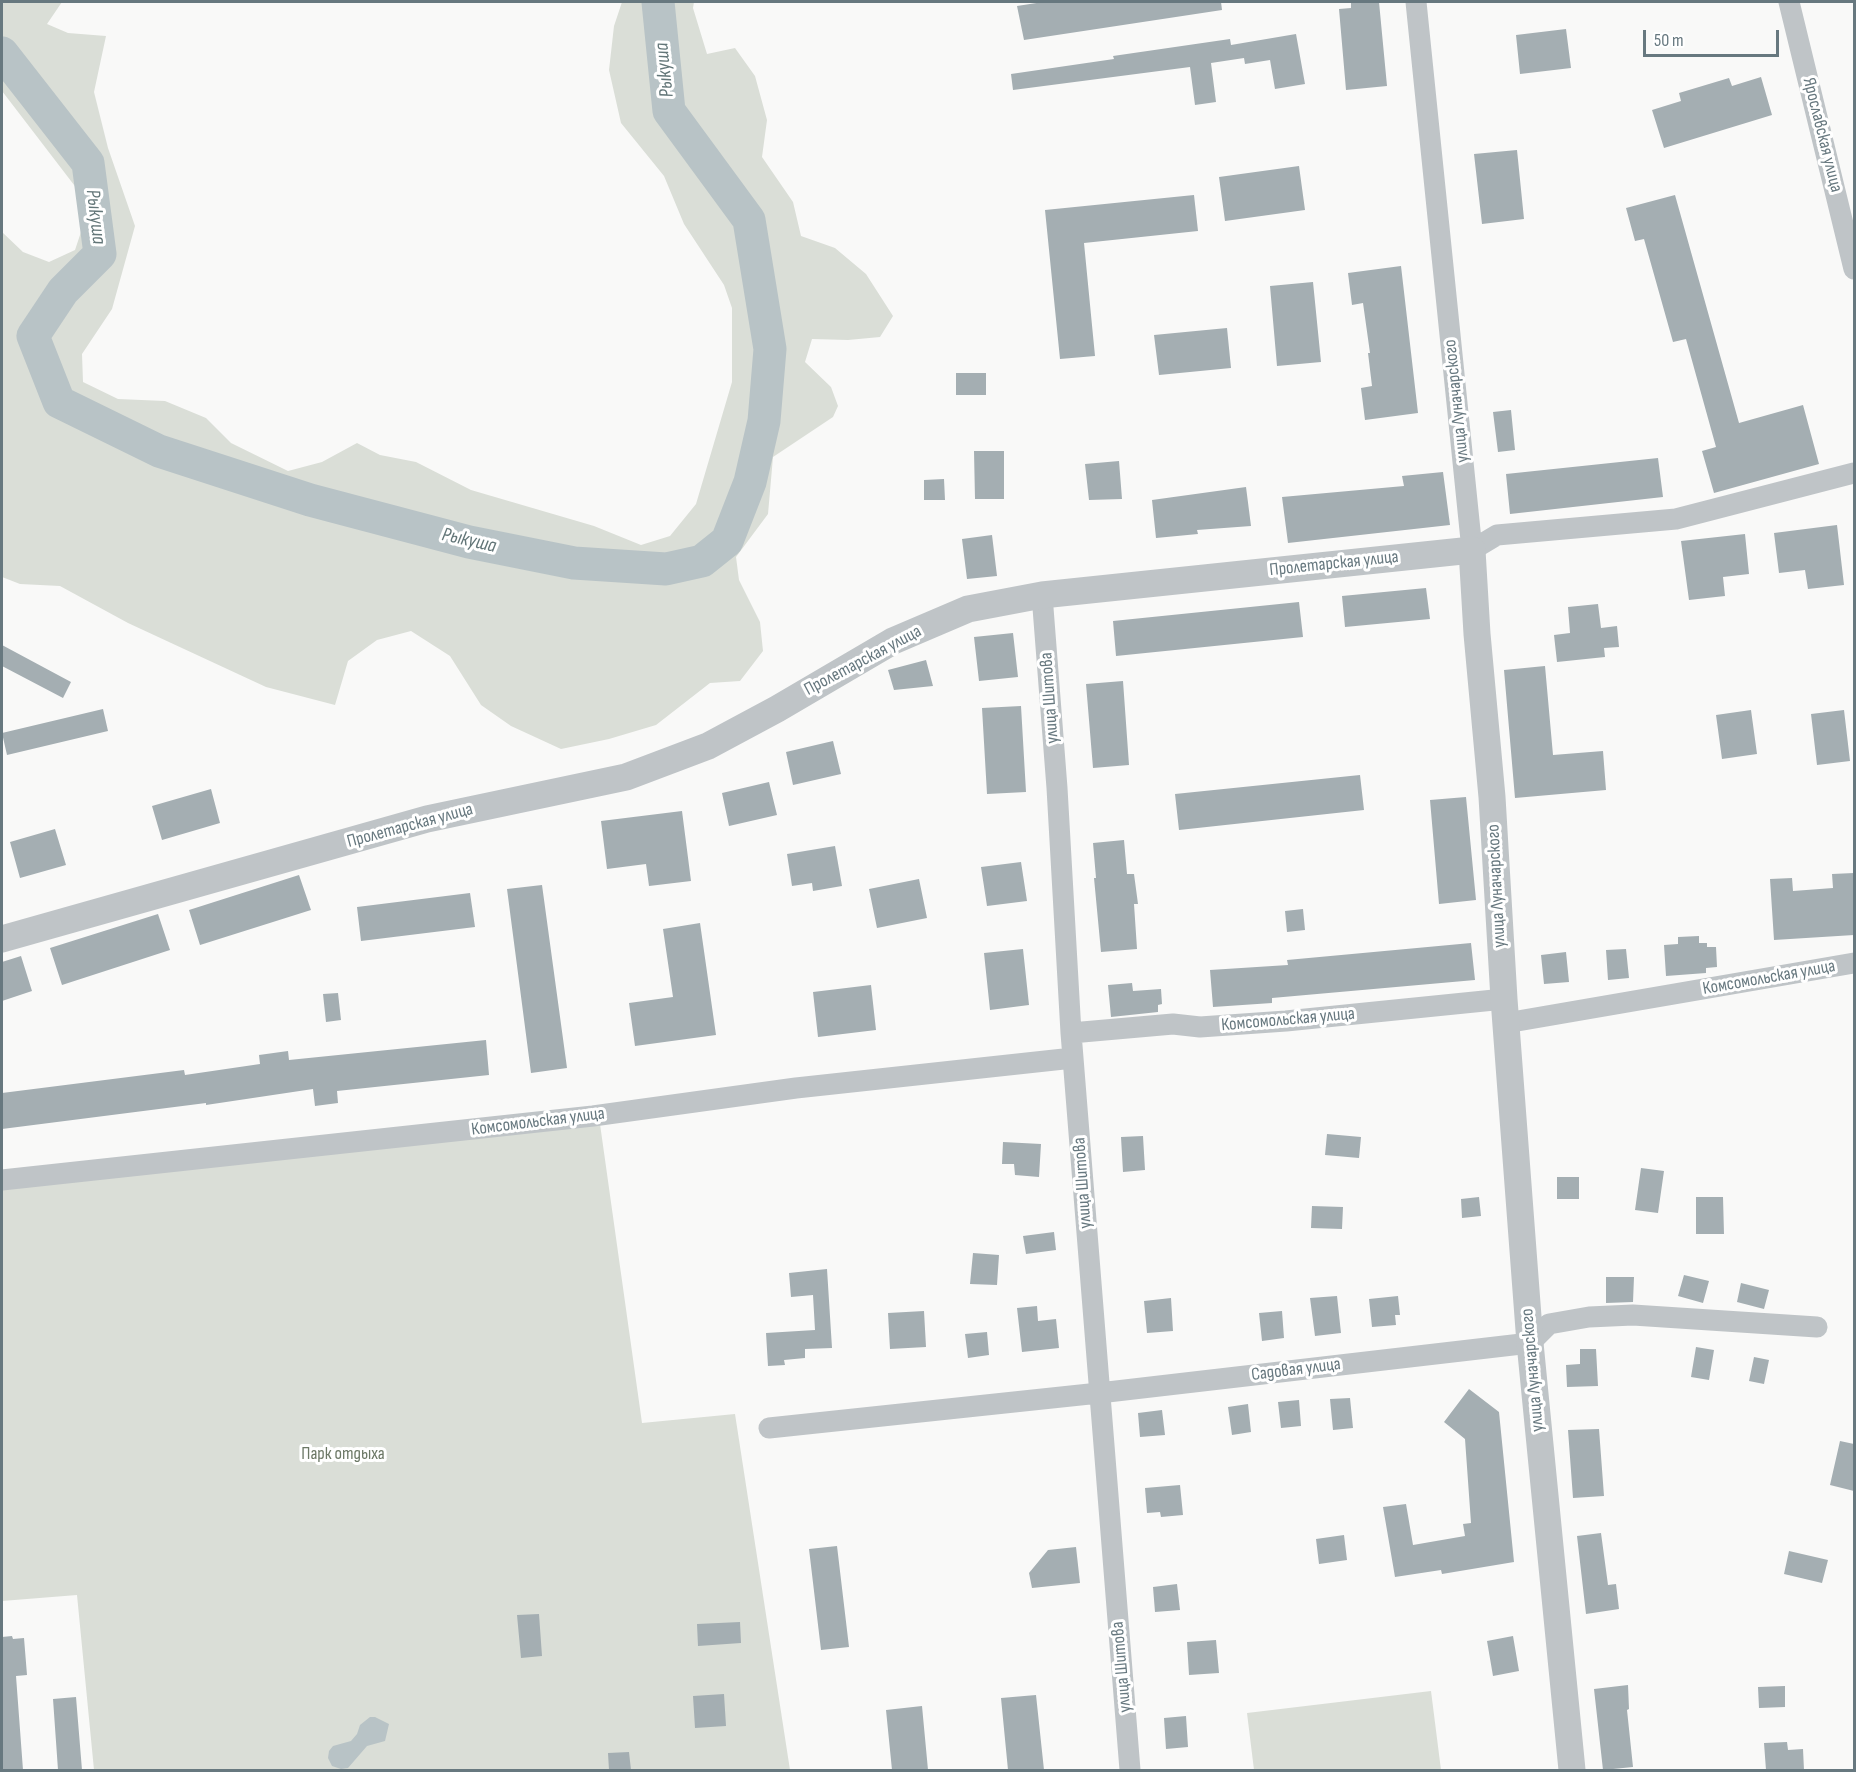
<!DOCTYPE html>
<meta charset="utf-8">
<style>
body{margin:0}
#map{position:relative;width:1856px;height:1772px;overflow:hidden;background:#f9f9f8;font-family:"Sofia Sans Condensed",sans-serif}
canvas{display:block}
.frame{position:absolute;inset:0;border:3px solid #67787f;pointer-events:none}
.scale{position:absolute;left:1643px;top:30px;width:136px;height:27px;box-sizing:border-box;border:3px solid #67787f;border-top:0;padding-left:8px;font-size:18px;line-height:21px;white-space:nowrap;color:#67787f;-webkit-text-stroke:4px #fff;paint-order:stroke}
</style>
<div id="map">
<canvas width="1856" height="1772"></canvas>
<div class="frame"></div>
<div class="scale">50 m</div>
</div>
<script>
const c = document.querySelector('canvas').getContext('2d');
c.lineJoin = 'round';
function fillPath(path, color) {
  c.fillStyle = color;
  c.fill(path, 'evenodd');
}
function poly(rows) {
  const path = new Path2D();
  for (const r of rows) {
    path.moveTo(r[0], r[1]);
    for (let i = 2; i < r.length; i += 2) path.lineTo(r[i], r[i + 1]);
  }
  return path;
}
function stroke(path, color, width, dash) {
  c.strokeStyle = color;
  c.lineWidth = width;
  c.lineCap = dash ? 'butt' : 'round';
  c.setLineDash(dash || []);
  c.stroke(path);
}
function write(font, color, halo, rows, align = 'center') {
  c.font = font + ' "Sofia Sans Condensed",sans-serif';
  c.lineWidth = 6;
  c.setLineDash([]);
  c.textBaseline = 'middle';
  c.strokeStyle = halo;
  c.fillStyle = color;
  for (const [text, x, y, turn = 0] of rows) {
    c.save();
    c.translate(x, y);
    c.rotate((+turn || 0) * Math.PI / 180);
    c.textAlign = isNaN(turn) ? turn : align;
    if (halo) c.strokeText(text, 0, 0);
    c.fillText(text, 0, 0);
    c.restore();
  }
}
const green = poly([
 [2,2,62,2,47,24,68,33,106,36,94,92,108,148,135,226,112,309,82,354,83,382,118,399,165,401,206,418,231,443,288,471,322,462,357,443,380,455,416,462,471,490,594,526,641,545,670,536,696,504,732,382,732,308,724,285,684,224,664,176,621,123,609,70,614,26,622,2,694,2,693,8,707,54,735,48,755,76,767,120,762,157,793,202,801,236,835,248,866,274,893,316,880,337,848,340,812,339,805,362,831,387,838,406,833,417,773,457,768,514,736,557,739,580,760,622,763,651,740,681,710,683,656,725,609,739,561,749,511,726,481,705,450,656,411,631,377,640,348,661,335,705,266,687,128,623,60,586,20,584,2,577,2,232,23,252,49,262,75,250,81,232,84,198,2,91],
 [600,1124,642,1423,735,1414,790,1770,94,1770,77,1595,2,1601,2,1190],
 [1431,1691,1441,1770,1254,1770,1247,1713]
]);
const water = poly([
 [370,1717,375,1717,389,1724,385,1741,367,1746,348,1768,341,1769,332,1766,328,1758,329,1751,333,1746,351,1741,357,1734,360,1725]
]);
const river = poly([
 [2,53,88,163,100,254,63,291,33,336,59,402,159,451,310,500,469,542,574,563,666,569,702,561,727,541,750,482,764,421,770,349,749,220,669,111,658,2]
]);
const building = poly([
 [1043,2,1221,2,1222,10,1024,40,1017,6],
 [1351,2,1379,2,1387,86,1346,90,1339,9,1351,8],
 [1566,29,1571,68,1520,74,1516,35],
 [1296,34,1305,84,1275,89,1270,60,1245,64,1244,58,1211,63,1216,102,1195,105,1190,67,1013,90,1011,74,1114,59,1113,56,1230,39,1231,45],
 [1761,77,1772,115,1664,148,1652,110,1681,101,1679,93,1729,78,1732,86],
 [1517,150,1524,219,1482,224,1474,154],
 [1299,166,1305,210,1225,221,1219,177],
 [1194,195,1198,231,1084,243,1095,356,1060,359,1045,210],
 [1675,195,1739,423,1803,405,1819,464,1714,493,1702,451,1716,447,1686,339,1673,342,1644,239,1635,241,1626,208],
 [1401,266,1418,413,1365,420,1361,388,1372,386,1368,353,1370,353,1363,303,1352,305,1348,273],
 [1313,282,1321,362,1277,366,1270,286],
 [1227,328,1231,368,1159,375,1154,335],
 [956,373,986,373,986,395,956,395],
 [1511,410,1515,450,1498,452,1493,412],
 [974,451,1004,451,1004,499,975,499],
 [1658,458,1663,497,1510,514,1506,474],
 [1119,461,1122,499,1089,500,1085,464],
 [1443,472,1450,525,1288,543,1282,497,1404,486,1402,476],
 [944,479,945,500,924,500,924,480],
 [1246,487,1251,526,1197,530,1198,534,1156,538,1152,500],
 [1837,525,1844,585,1808,589,1805,570,1779,573,1774,533],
 [1745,534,1749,574,1723,577,1725,596,1689,600,1681,541],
 [992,535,997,576,967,579,962,539],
 [1426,588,1430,619,1345,627,1342,596],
 [1299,602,1303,637,1116,656,1113,621],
 [1598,604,1601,628,1617,626,1619,647,1604,648,1605,657,1557,662,1554,635,1570,633,1568,607],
 [1013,633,1018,677,979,681,974,637],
 [2,645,71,682,63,698,2,666],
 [926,660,933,686,894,690,888,670],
 [1545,666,1553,755,1603,751,1606,790,1515,798,1504,670],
 [1123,681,1129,765,1093,768,1086,684],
 [1021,706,1026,792,987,794,982,708],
 [103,709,108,731,7,755,2,733],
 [1751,710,1757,754,1722,759,1716,715],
 [1844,710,1850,761,1817,765,1811,714],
 [833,741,841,774,793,785,786,752],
 [1360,775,1364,810,1179,830,1175,794],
 [769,782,777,815,729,826,722,793],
 [211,789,220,823,162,840,152,806],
 [1466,797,1476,900,1439,904,1430,800],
 [682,811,691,881,649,886,646,864,607,869,601,821],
 [55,829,66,865,20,878,10,842],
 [1124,840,1127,874,1134,874,1138,904,1134,904,1137,949,1101,952,1094,878,1096,878,1093,843],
 [835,846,842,886,813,891,812,883,792,886,787,854],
 [1021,862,1027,901,987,906,981,867],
 [1854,873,1854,935,1774,940,1770,879,1792,878,1793,891,1833,888,1832,874],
 [299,875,311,910,200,945,189,910],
 [919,879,927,918,877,928,869,889],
 [542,885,567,1068,531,1073,507,889],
 [470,893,475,927,361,941,357,907],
 [1303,909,1305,930,1287,932,1285,911],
 [158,914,170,950,62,985,50,948],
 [700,923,716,1035,635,1046,629,1003,673,997,663,929],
 [1699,936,1699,943,1707,943,1707,947,1716,947,1717,967,1706,968,1706,973,1666,976,1664,945,1678,944,1678,937],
 [1471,943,1475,980,1272,998,1272,1003,1213,1007,1210,970,1288,965,1287,960],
 [1023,949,1029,1005,990,1010,984,953],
 [1626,949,1629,978,1608,980,1606,950],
 [1566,952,1569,982,1544,984,1541,955],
 [21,956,32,991,2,1001,2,962],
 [1132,983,1133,991,1161,989,1162,1004,1158,1005,1158,1012,1111,1017,1108,985],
 [871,985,876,1030,818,1037,813,992],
 [338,993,341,1020,326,1022,323,994],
 [486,1040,489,1075,337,1091,338,1103,315,1106,313,1089,206,1105,206,1103,2,1129,2,1093,184,1070,185,1075,260,1064,259,1055,288,1051,289,1060],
 [1327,1134,1361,1137,1359,1158,1325,1155],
 [1143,1136,1145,1170,1123,1172,1121,1137],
 [1003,1142,1041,1144,1039,1177,1015,1175,1014,1164,1002,1164],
 [1641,1168,1664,1171,1658,1213,1635,1210],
 [1557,1177,1579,1177,1579,1199,1557,1199],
 [1479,1197,1481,1216,1462,1218,1461,1199],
 [1696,1197,1723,1197,1724,1234,1696,1234],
 [1312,1206,1343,1207,1342,1229,1311,1228],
 [1054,1232,1056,1250,1026,1254,1023,1236],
 [973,1253,999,1255,997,1285,970,1284],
 [827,1269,832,1348,805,1349,805,1358,784,1360,785,1365,768,1366,766,1333,815,1330,813,1295,791,1297,789,1273],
 [1684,1275,1709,1281,1703,1303,1678,1296],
 [1606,1277,1634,1277,1633,1302,1606,1303],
 [1741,1283,1769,1290,1764,1309,1737,1302],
 [1337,1296,1341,1333,1315,1336,1310,1298],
 [1398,1296,1400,1315,1395,1315,1396,1325,1372,1327,1369,1299],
 [1171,1298,1173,1331,1147,1333,1144,1301],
 [1037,1306,1038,1321,1056,1319,1059,1348,1022,1352,1017,1308],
 [924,1311,926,1347,890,1349,888,1313],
 [1282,1311,1284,1338,1262,1341,1259,1313],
 [987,1332,989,1355,968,1358,965,1334],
 [1696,1347,1714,1350,1709,1380,1691,1377],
 [1580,1349,1596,1349,1598,1386,1567,1387,1566,1365,1580,1364],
 [1754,1357,1769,1360,1764,1384,1749,1381],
 [1469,1389,1499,1412,1514,1562,1442,1574,1441,1570,1395,1577,1383,1507,1406,1504,1413,1545,1465,1536,1463,1524,1471,1523,1465,1439,1444,1422],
 [1350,1398,1353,1428,1333,1430,1330,1399],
 [1299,1400,1301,1426,1281,1428,1278,1402],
 [1248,1404,1251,1432,1232,1435,1228,1407],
 [1162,1410,1165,1435,1140,1437,1138,1413],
 [1599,1429,1604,1496,1573,1498,1568,1430],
 [1840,1441,1854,1444,1854,1491,1830,1485],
 [1180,1485,1183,1515,1161,1517,1160,1512,1147,1513,1145,1488],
 [1601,1533,1608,1585,1616,1584,1619,1609,1586,1614,1577,1536],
 [1344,1535,1347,1560,1319,1564,1316,1539],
 [837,1546,849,1647,821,1650,809,1549],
 [1076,1547,1080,1583,1032,1588,1029,1573,1048,1550],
 [1789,1551,1828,1560,1822,1583,1784,1574],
 [1177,1584,1180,1610,1155,1612,1153,1587],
 [539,1614,542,1656,521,1658,517,1615],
 [740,1622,741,1643,698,1646,697,1624],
 [12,1636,13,1639,24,1638,27,1675,16,1676,23,1770,2,1770,2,1637],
 [1513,1636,1519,1671,1493,1676,1487,1641],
 [1216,1640,1219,1673,1189,1675,1187,1642],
 [1628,1685,1629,1709,1627,1710,1633,1767,1603,1770,1594,1689],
 [1785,1686,1785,1707,1759,1708,1758,1687],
 [724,1694,726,1726,695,1728,693,1696],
 [1036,1695,1044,1770,1008,1770,1001,1698],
 [76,1697,82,1770,58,1770,53,1699],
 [922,1706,928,1770,892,1770,886,1710],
 [1186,1716,1188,1747,1166,1749,1164,1718],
 [1787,1742,1788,1750,1803,1749,1804,1770,1766,1770,1764,1743],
 [629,1752,631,1770,609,1770,608,1753]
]);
const minor = poly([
 [1416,2,1472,550,1497,535,1676,519,1854,473],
 [1789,2,1854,269],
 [1042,595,1057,788,1071,1033,1130,1770],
 [1506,1023,1854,963],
 [1071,1033,1173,1024,1200,1027,1286,1021,1504,999],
 [2,1180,593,1116,796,1088,1073,1058],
 [769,1428,1099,1393,1530,1343,1549,1324,1589,1317,1633,1315,1817,1327]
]);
const tertiary = poly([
 [2,939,427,819,626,777,708,746,777,709,893,641,968,609,1042,595,1472,550,1477,634,1492,797,1504,999,1530,1343,1572,1770]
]);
const streetNames = [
 ["Ярославская улица",1822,135,76],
 ["улица Луначарского",1457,401,-96],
 ["Пролетарская улица",1334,564,-6],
 ["Пролетарская улица",863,661,-28],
 ["улица Шитова",1050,698,-94],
 ["Пролетарская улица",410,826,-15],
 ["улица Луначарского",1497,886,-93],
 ["Комсомольская улица",1769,978,-10],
 ["Комсомольская улица",1288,1020,-5],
 ["Комсомольская улица",538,1122,-7],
 ["улица Шитова",1083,1183,-94],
 ["Садовая улица",1296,1370,-7],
 ["улица Луначарского",1533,1370,-95],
 ["улица Шитова",1122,1667,-95]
];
const parkNames = [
 ["Парк отдыха",343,1454]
];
const waterNames = [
 ["Рыкуша",665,70,-96],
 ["Рыкуша",95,217,83],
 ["Рыкуша",469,541,13]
];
fillPath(green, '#daded7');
fillPath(water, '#b8c3c6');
stroke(river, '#b8c3c6', 33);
fillPath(building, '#a4aeb2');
stroke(minor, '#bfc4c7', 21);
stroke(tertiary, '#bfc4c7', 27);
write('18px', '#67787f', '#fff', streetNames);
write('18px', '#6c7866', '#fff', parkNames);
write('italic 20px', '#637678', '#fff', waterNames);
</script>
